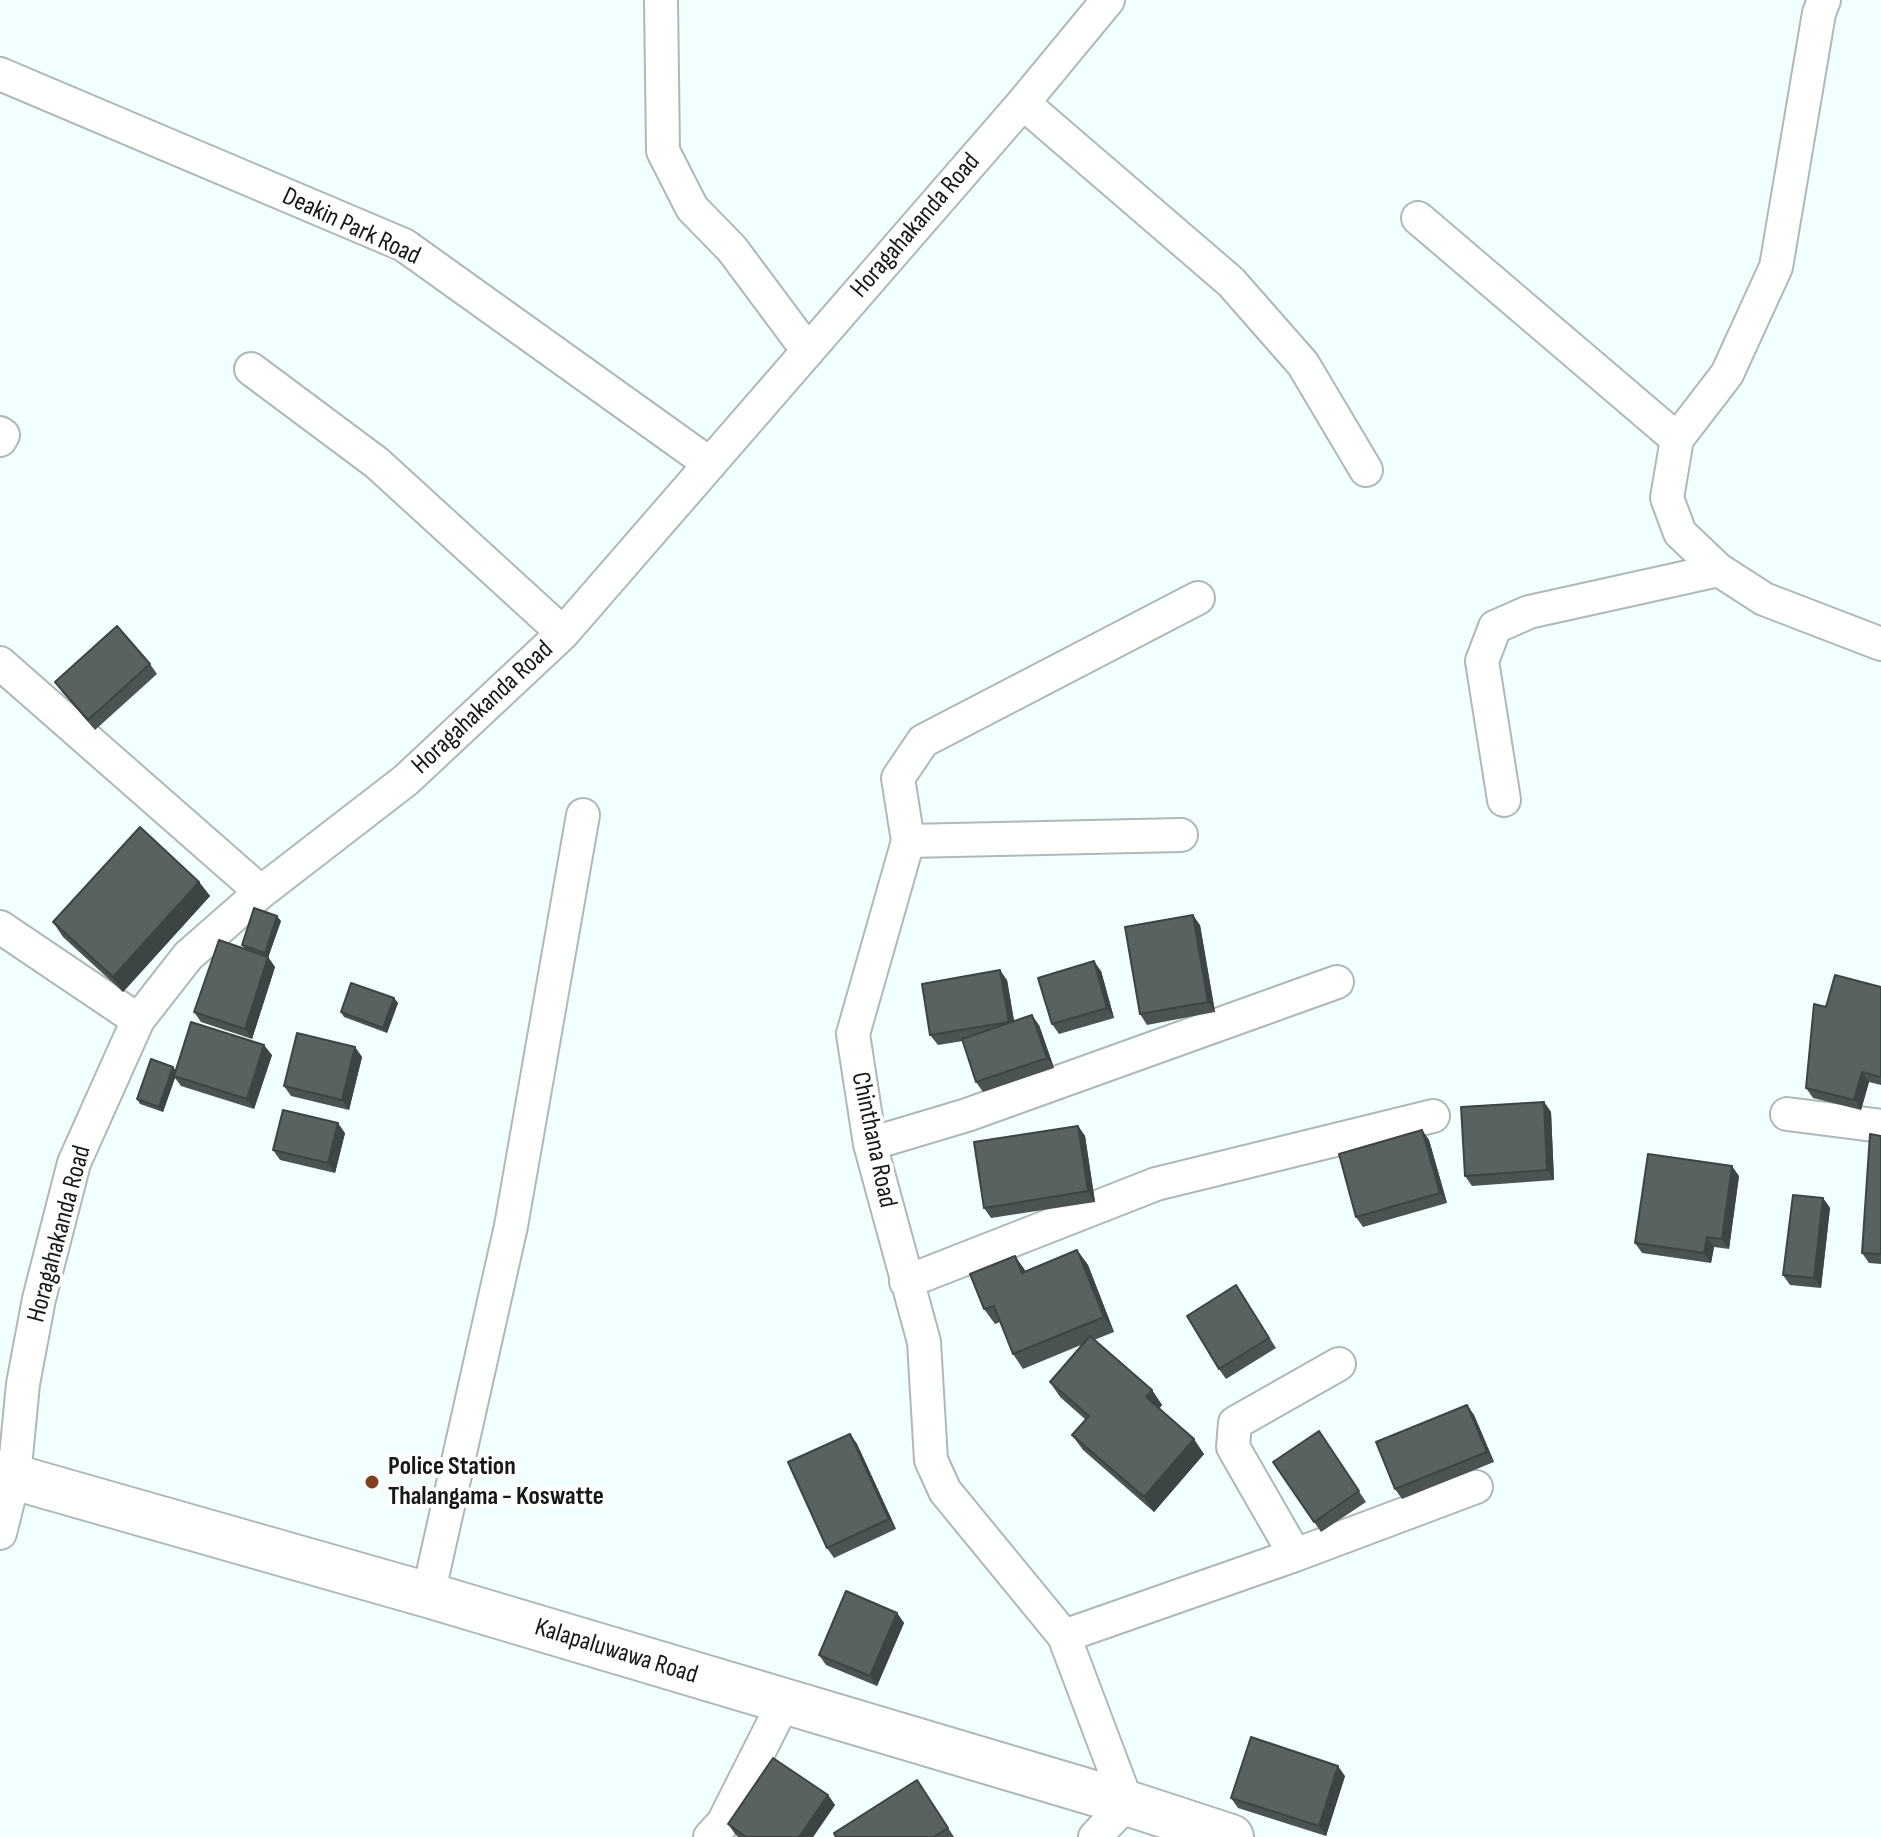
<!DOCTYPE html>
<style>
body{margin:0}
canvas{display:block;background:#f1fffe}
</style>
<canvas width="1881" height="1837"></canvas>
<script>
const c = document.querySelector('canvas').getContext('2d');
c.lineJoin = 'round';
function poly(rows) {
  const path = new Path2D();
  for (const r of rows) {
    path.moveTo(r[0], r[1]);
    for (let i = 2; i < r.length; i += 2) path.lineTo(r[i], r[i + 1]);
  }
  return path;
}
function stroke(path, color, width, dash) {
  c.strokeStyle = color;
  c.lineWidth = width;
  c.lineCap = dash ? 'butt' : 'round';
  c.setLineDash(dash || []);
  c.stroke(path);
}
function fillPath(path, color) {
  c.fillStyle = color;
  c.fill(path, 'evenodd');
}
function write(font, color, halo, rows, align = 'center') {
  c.font = font + ' "Sofia Sans Condensed",sans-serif';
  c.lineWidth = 8;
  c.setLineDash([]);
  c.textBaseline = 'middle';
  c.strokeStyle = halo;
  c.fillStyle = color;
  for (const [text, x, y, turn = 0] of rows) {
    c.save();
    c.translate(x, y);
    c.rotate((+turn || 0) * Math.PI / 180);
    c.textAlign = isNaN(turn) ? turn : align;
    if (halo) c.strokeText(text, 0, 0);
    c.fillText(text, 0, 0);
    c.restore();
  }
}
const street = poly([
 [661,0,663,151,692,208,732,249,808,351],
 [0,74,404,245,710,464],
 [1023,103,1231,282,1303,364,1366,470],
 [1418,218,1677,439],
 [251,369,377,463,563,633],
 [0,433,3,435,0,440],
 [1719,570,1680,533,1667,498,1677,439,1727,374,1776,267,1819,13,1824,0],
 [0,663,261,892],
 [1504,800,1482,661,1495,627,1529,612,1719,570,1764,599,1881,644],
 [908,841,1181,835],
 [0,927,138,1020],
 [1787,1114,1881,1126],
 [870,1144,967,1115,1337,982],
 [906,1282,1156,1184,1433,1116],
 [0,1533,14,1477,23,1384,39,1299,74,1163,138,1020,188,956,261,892,406,780,563,633,1023,103,1108,0],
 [1295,1555,1233,1447,1235,1423,1339,1364],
 [428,1595,511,1226,583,815],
 [1064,1636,1295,1555,1476,1487],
 [710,1837,723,1823,784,1702],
 [1095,1837,1127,1803,1064,1636,945,1491,931,1460,924,1342,870,1144,853,1034,908,841,898,778,923,741,1198,598]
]);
const primary = poly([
 [0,1473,428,1595,1127,1803,1231,1837]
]);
const wall = poly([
 [150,664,157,674,95,730,62,692,55,682],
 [199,882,210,896,123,992,63,937,53,922],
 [281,921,268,957,275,967,252,1039,201,1022,194,1012,245,949,242,945],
 [1200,925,1215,1012,1147,1025,1140,1014],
 [1101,971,1114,1018,1059,1034,1052,1024],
 [1007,980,1014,1021,1039,1025,1054,1068,983,1092,976,1082,963,1041,938,1045,930,1035],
 [1881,987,1881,1085,1869,1082,1861,1110,1813,1098,1806,1088,1826,1007],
 [394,998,398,1003,387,1033,344,1017,341,1012],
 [355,1047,362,1057,349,1110,291,1096,284,1086],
 [272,1055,254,1109,181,1086,175,1078,163,1112,140,1104,137,1099,173,1067,176,1071],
 [1544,1102,1551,1112,1554,1180,1472,1186,1465,1176],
 [1078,1126,1085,1136,1095,1202,991,1218,984,1208],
 [1422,1130,1429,1140,1447,1203,1363,1227,1356,1217],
 [345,1133,335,1173,280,1160,273,1150],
 [1881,1136,1881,1264,1869,1263,1862,1253],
 [1739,1176,1729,1249,1714,1247,1711,1263,1642,1253,1635,1243],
 [1823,1198,1830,1208,1821,1288,1790,1285,1783,1275],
 [1077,1250,1088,1265,1114,1332,1094,1340,1152,1390,1162,1405,1159,1409,1204,1454,1154,1512,1083,1450,1072,1435,1086,1420,1060,1397,1050,1382,1081,1345,1023,1369,1013,1354,1000,1322,995,1324,984,1309,1026,1271],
 [1236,1285,1276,1348,1226,1379,1219,1369],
 [1467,1405,1474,1415,1494,1462,1402,1499,1395,1489],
 [1319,1431,1366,1502,1321,1532,1273,1462],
 [850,1434,857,1444,896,1529,834,1558,827,1548],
 [897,1613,904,1623,877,1686,826,1665,819,1655],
 [1345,1776,1326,1836,1238,1808,1231,1798],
 [924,1790,954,1837,836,1837],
 [828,1795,835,1805,813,1837,738,1837,735,1834,728,1824]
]);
const shadedWall = poly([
 [199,882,210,896,123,992,113,977],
 [1193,915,1200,925,1215,1012,1208,1002],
 [277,916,281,921,268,958,265,953],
 [268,957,275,967,252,1039,245,1029],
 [1094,961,1101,971,1114,1018,1107,1008],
 [1000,970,1007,980,1016,1032,1009,1022],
 [394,998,398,1003,387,1033,383,1028],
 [1032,1015,1039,1025,1054,1068,1047,1058],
 [264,1045,272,1055,254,1109,247,1099],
 [355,1047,362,1057,349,1110,342,1100],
 [173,1067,177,1072,163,1112,159,1107],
 [1862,1072,1869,1082,1861,1110,1854,1100],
 [1544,1102,1551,1112,1554,1180,1547,1170],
 [338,1123,345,1133,335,1173,328,1163],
 [1078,1126,1085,1136,1095,1202,1088,1191],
 [1422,1130,1429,1140,1447,1203,1440,1193],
 [1732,1166,1739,1176,1729,1249,1722,1239],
 [1823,1198,1830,1208,1821,1288,1814,1278],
 [1707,1237,1714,1247,1711,1263,1704,1253],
 [1077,1250,1088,1265,1114,1332,1104,1317],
 [1015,1256,1025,1270,1032,1288,1022,1273],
 [1152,1390,1162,1405,1156,1412,1146,1397],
 [1467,1405,1474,1415,1494,1462,1487,1452],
 [850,1434,857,1444,896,1529,889,1519],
 [1194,1439,1204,1454,1154,1512,1144,1497],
 [897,1613,904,1623,877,1686,870,1676],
 [1338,1766,1345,1776,1326,1836,1319,1826],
 [828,1795,835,1805,813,1837,799,1837]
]);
const building = poly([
 [117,626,150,664,88,720,55,682,117,626],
 [140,827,199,882,113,977,53,922,140,827],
 [254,908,277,916,265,953,242,945,254,908],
 [1193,915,1208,1002,1140,1014,1125,927,1193,915],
 [219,940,268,957,245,1029,194,1012,219,940],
 [1094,961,1107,1008,1052,1024,1038,978,1094,961],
 [1000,970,1009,1022,930,1035,922,984,1000,970],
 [1835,975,1881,987,1881,1077,1862,1072,1854,1100,1806,1088,1814,1004,1826,1007,1835,975],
 [351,983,394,998,383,1028,341,1012,351,983],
 [1032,1015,1047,1058,976,1082,962,1039,1032,1015],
 [191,1022,264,1045,247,1099,174,1076,191,1022],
 [297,1033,355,1047,342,1100,284,1086,297,1033],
 [151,1059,173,1067,159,1107,137,1099,151,1059],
 [1544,1102,1547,1170,1465,1176,1461,1107,1544,1102],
 [283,1110,338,1123,328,1163,273,1150,283,1110],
 [1078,1126,1088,1191,984,1208,974,1142,1078,1126],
 [1422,1130,1440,1193,1356,1217,1339,1154,1422,1130],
 [1870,1134,1881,1136,1881,1254,1862,1253,1870,1134],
 [1648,1154,1732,1166,1722,1239,1707,1237,1704,1253,1635,1243,1648,1154],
 [1793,1195,1823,1198,1814,1278,1783,1275,1793,1195],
 [1077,1250,1104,1317,1013,1354,994,1306,984,1309,970,1274,1015,1256,1022,1273,1077,1250],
 [1236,1285,1269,1338,1219,1369,1187,1316,1236,1285],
 [1090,1336,1152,1390,1146,1397,1194,1439,1144,1497,1072,1435,1089,1416,1050,1382,1090,1336],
 [1467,1405,1487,1452,1395,1489,1376,1442,1467,1405],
 [1319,1431,1359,1491,1314,1522,1273,1462,1319,1431],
 [850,1434,889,1519,827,1548,788,1462,850,1434],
 [846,1591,897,1613,870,1676,819,1655,846,1591],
 [1251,1737,1338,1766,1319,1826,1231,1798,1251,1737],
 [773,1758,828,1795,799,1837,746,1837,728,1824,773,1758],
 [917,1780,948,1828,934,1837,836,1837,834,1833,917,1780]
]);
const markers = [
 [372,1482,8,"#863e20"]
];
const streetNames = [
 ["Horagahakanda Road",916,226,-49],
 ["Deakin Park Road",351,227,25],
 ["Horagahakanda Road",483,708,-43],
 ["Chinthana Road",873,1140,78],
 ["Horagahakanda Road",60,1234,-75],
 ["Kalapaluwawa Road",616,1652,17]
];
const poiNames = [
 ["Police Station",388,1467],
 ["Thalangama - Koswatte",388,1497]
];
stroke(street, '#acb9b8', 36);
stroke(primary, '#acb9b8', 48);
stroke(street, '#fff', 32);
stroke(primary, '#fff', 44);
fillPath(wall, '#4b5453');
fillPath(shadedWall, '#3d4544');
fillPath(building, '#576261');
stroke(building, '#3d4544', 2);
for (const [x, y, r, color] of markers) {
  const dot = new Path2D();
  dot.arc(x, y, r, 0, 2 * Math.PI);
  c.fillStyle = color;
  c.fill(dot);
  stroke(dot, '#fff', 3);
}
write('26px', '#141919', '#fff', streetNames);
write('bold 26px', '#141919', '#fff', poiNames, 'left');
</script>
